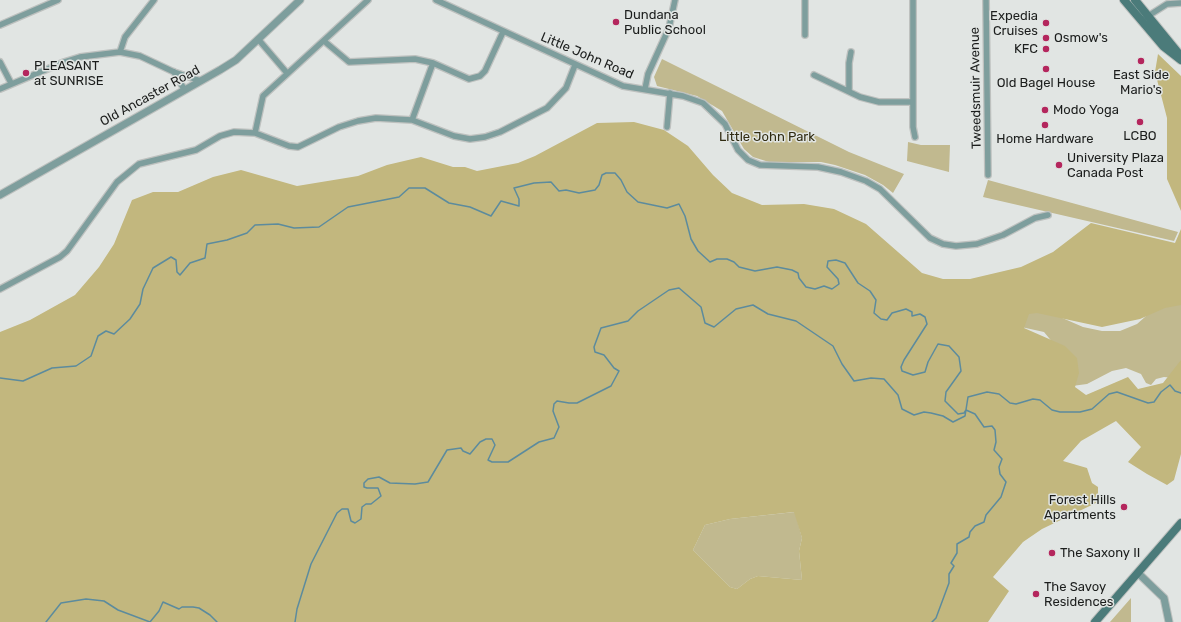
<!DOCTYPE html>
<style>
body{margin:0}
canvas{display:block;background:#e1e5e3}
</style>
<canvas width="1181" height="622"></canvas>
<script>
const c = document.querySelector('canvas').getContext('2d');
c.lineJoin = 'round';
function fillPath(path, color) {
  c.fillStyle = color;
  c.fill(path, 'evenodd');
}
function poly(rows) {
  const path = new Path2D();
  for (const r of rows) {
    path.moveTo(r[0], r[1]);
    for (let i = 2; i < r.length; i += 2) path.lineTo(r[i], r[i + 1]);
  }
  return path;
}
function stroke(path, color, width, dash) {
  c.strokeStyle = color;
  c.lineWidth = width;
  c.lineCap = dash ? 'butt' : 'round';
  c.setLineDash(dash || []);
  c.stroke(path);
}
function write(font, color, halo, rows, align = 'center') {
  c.font = font + ' Rubik,sans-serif';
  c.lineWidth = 3;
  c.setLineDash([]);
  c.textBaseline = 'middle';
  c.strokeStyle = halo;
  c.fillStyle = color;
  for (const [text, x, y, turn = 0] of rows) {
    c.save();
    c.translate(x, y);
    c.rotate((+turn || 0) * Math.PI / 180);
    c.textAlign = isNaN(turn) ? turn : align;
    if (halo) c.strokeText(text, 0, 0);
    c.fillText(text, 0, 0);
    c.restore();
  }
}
const green = poly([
 [662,59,849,152,904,174,893,193,883,185,865,175,835,165,821,162,769,162,753,157,744,149,722,111,697,96,657,86,654,77],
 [908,142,921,145,950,145,949,172,907,161],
 [988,180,1178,232,1174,241,983,197],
 [1025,298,1060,317,1083,327,1102,331,1120,331,1137,324,1154,309,1181,298,1181,362,1174,378,1164,377,1156,379,1151,385,1146,383,1141,374,1126,368,1112,371,1087,384,1072,386,1063,355,1044,332,994,321],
 [795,512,802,538,799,551,802,580,758,576,750,579,737,589,730,587,693,550,705,525,730,519],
 [1131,598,1131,622,1110,622]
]);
const forest = poly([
 [1158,54,1181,76,1181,211,1167,179,1167,118,1155,72],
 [634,122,664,130,688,146,713,175,732,193,762,205,804,204,834,209,866,224,922,273,943,279,970,279,1021,267,1053,252,1091,223,1175,243,1181,229,1181,305,1165,308,1140,319,1102,327,1037,313,1029,314,1024,328,1065,346,1077,358,1079,373,1075,387,1086,395,1128,377,1138,389,1163,383,1181,360,1181,454,1174,480,1167,485,1147,474,1128,462,1141,447,1116,421,1081,441,1063,461,1087,468,1092,483,1098,487,1098,502,1042,529,1023,542,993,577,1009,591,988,622,0,622,0,332,30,320,75,295,99,267,114,244,132,200,153,192,178,192,213,177,241,170,297,186,358,176,387,165,421,157,453,167,465,167,477,171,518,163,535,156,597,123],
 [794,512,802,538,799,551,802,580,758,576,750,579,737,589,730,587,693,550,705,525,730,519]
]);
const stream = poly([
 [0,378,23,381,52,368,76,366,91,356,98,336,106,331,114,334,130,319,140,304,143,289,153,268,171,257,176,260,177,272,180,275,190,263,205,258,207,244,227,240,247,233,255,225,278,224,294,228,319,227,348,207,399,197,409,188,425,188,449,203,470,207,491,216,501,201,519,206,519,199,514,188,534,183,551,182,559,191,566,190,579,193,595,190,599,185,602,175,606,173,615,173,621,180,627,192,638,202,667,208,679,204,685,216,691,239,698,251,710,262,717,259,727,259,734,262,739,267,755,271,777,267,792,270,798,273,799,278,806,287,815,289,824,286,832,289,839,284,838,279,827,267,828,261,836,260,845,263,858,283,870,291,876,300,874,313,881,319,887,320,892,313,906,309,912,312,912,316,920,314,925,317,927,324,904,360,901,367,902,371,913,375,925,372,928,362,938,344,949,346,959,357,961,371,946,392,945,401,958,414,964,413,966,410],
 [46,622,61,603,86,599,104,601,118,610,150,622,159,611,163,602,179,609,182,607,193,607,199,608,210,615,217,622],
 [295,622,297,609,311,564,337,513,342,509,348,509,351,521,355,523,361,519,362,507,366,504,371,504,381,496,378,488,367,488,364,487,364,483,368,479,379,477,390,483,415,484,428,482,447,450,461,448,463,451,470,454,480,442,486,439,492,439,495,445,488,460,492,462,508,462,539,442,554,438,559,427,553,411,554,404,557,401,569,403,577,403,611,386,619,371,614,368,604,355,595,352,594,347,601,328,628,321,638,311,669,290,679,288,701,307,705,323,714,327,736,309,753,305,768,314,796,321,833,346,842,364,854,381,871,378,884,379,898,395,902,409,914,415,924,412,931,413,943,416,953,422,965,416,968,397,987,392,999,394,1010,403,1016,404,1033,399,1040,400,1052,410,1060,412,1080,412,1092,409,1109,394,1117,392,1148,403,1154,402,1161,392,1170,385,1175,391,1181,393],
 [932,622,936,618,949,583,949,574,954,566,951,563,957,553,957,544,969,537,970,532,975,526,984,522,986,515,1001,497,1006,482,1000,474,999,467,1002,459,994,450,996,442,995,430,992,426,984,427,975,414,966,410]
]);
const minor = poly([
 [436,0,623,86,683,96,703,103,725,124,738,150,748,160,760,165,818,167,841,172,866,181,880,189,930,238,943,244,956,246,977,244,1003,235,1035,218,1048,215],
 [913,0,913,127,915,137],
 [986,0,988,175],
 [1145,18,1167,4,1181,3],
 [0,25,58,0],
 [805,35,805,0],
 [258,39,287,73],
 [324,41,349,62,415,59,433,63,469,79,480,76,485,71,503,32],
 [120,52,125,37,154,0],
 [0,62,11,83],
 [174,72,184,89],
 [814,75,860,97,879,102,913,102],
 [0,89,64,62,80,57,120,52,140,56,174,72,201,81],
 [645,89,648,74,669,28,675,0],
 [849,91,849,63,851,52],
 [412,120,433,63],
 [667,127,670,93],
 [255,133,263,96,368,0],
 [0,289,60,257,67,251,117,182,139,164,196,150,220,136,234,132,255,133,289,146,298,147,339,127,358,121,376,118,412,120,454,136,470,139,485,137,500,132,547,108,566,88,575,65]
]);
const tertiary = poly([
 [0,195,220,70,236,60,300,0],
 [1138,573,1164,598,1169,622]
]);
const secondary = poly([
 [1124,0,1163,46,1181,60],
 [1135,0,1180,55],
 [1095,622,1181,523]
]);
const markers = [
 [616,22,4,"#b4265d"],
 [1046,23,4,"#b4265d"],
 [1046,38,4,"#b4265d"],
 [1046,49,4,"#b4265d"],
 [1141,61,4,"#b4265d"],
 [1046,69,4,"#b4265d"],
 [26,73,4,"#b4265d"],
 [1045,110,4,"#b4265d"],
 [1140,122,4,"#b4265d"],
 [1045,125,4,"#b4265d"],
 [1059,165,4,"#b4265d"],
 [1124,507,4,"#b4265d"],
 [1052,553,4,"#b4265d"],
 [1036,594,4,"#b4265d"]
];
const poiNames = [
 ["Dundana",624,15],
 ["Public School",624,30],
 ["Expedia",1038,16,"right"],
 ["Cruises",1038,31,"right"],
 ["Osmow's",1054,38],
 ["KFC",1038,49,"right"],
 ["PLEASANT",34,66],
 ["at SUNRISE",34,81],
 ["East Side",1141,75,"center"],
 ["Mario's",1141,90,"center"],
 ["Old Bagel House",1046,83,"center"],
 ["Modo Yoga",1053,110],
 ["LCBO",1140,136,"center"],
 ["Home Hardware",1045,139,"center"],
 ["University Plaza",1067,158],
 ["Canada Post",1067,173],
 ["Forest Hills",1116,500,"right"],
 ["Apartments",1116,515,"right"],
 ["The Saxony II",1060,553],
 ["The Savoy",1044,587],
 ["Residences",1044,602]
];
const streetNames = [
 ["Little John Road",587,56,23],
 ["Tweedsmuir Avenue",976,88,-91],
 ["Old Ancaster Road",150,96,-29]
];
const parkNames = [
 ["Little John Park",767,137]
];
fillPath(green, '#c1b98f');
fillPath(forest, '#c2b77e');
stroke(stream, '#5c8b9d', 1.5);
stroke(minor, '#bec1bf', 8);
stroke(tertiary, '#bec1bf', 9);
stroke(secondary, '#bec1bf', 10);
stroke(minor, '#7e9e9d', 5.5);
stroke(tertiary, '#7e9e9d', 7);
stroke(secondary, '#4b7b7a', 8);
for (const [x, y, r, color] of markers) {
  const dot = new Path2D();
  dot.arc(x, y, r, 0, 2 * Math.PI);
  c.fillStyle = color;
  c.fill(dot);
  stroke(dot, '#e1e5e3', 1.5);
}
write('13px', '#1c1e1d', '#e1e5e3', poiNames, 'left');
write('13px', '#1c1e1d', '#e1e5e3', streetNames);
write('13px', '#302b11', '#e1e5e3', parkNames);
</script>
